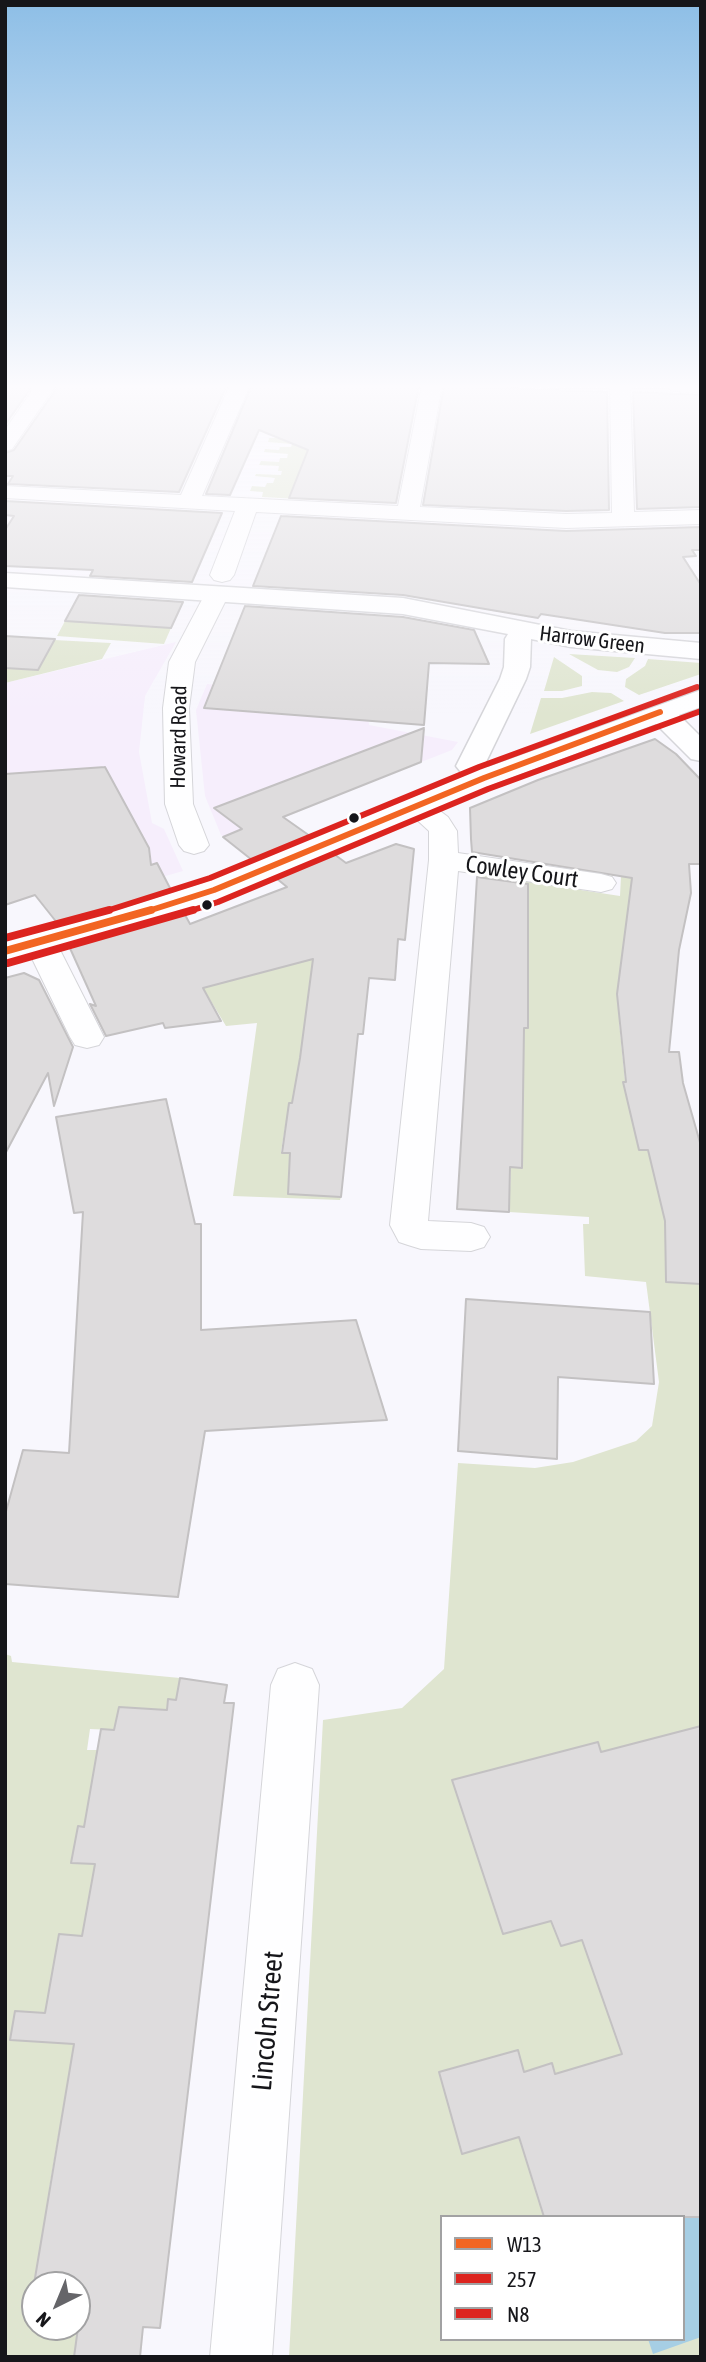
<!DOCTYPE html>
<style>
body{margin:0}
#map{position:relative;width:706px;height:2362px;overflow:hidden;background:#f8f7fd;font-family:"Asap Condensed",sans-serif}
canvas{display:block}
.frame{position:absolute;inset:0;border:7px solid #16161a;pointer-events:none}
.legend{position:absolute;left:440px;top:2215px;width:245px;height:126px;box-sizing:border-box;background:#fff;border:2px solid #a2a2a3;margin:0;padding:9px 12px;list-style:none;font-size:21px;color:#16161a}
.legend li{display:flex;align-items:center;gap:14px;height:35px}
.legend b{width:35px;border:2px solid #a2a2a3}
.north{position:absolute;left:21px;top:2271px;width:70px;height:70px;box-sizing:border-box;background:#fff;border:2px solid #a2a2a3;border-radius:50%;rotate:223deg;font-size:19px;font-weight:700;line-height:28px;text-align:center;color:#16161a}
.north::after{content:'';display:block;margin:auto;width:24px;height:32px;background:#656569;clip-path:polygon(50% 0,100% 100%,50% 72%,0 100%)}
</style>
<div id="map">
<canvas width="706" height="2362"></canvas>
<div class="frame"></div>
<ul class="legend">
<li><b style="height:9px;background:#f26522"></b>W13</li>
<li><b style="height:9px;background:#dc241f"></b>257</li>
<li><b style="height:9px;background:#dc241f"></b>N8</li>
</ul>
<div class="north">N</div>
</div>
<script>
const c = document.querySelector('canvas').getContext('2d');
c.lineJoin = 'round';
function fillPath(path, color) {
  c.fillStyle = color;
  c.fill(path, 'evenodd');
}
function poly(rows) {
  const path = new Path2D();
  for (const r of rows) {
    path.moveTo(r[0], r[1]);
    for (let i = 2; i < r.length; i += 2) path.lineTo(r[i], r[i + 1]);
  }
  return path;
}
function stroke(path, color, width, dash) {
  c.strokeStyle = color;
  c.lineWidth = width;
  c.lineCap = dash ? 'butt' : 'round';
  c.setLineDash(dash || []);
  c.stroke(path);
}
function write(font, color, halo, rows, align = 'center') {
  c.font = font + ' "Asap Condensed",sans-serif';
  c.lineWidth = 6;
  c.setLineDash([]);
  c.textBaseline = 'middle';
  c.strokeStyle = halo;
  c.fillStyle = color;
  for (const [text, x, y, turn = 0] of rows) {
    c.save();
    c.translate(x, y);
    c.rotate((+turn || 0) * Math.PI / 180);
    c.textAlign = isNaN(turn) ? turn : align;
    if (halo) c.strokeText(text, 0, 0);
    c.fillText(text, 0, 0);
    c.restore();
  }
}
const commercial = poly([
 [176,642,145,696,139,752,152,823,164,829,183,871,47,910,35,895,5,905,5,683],
 [207,684,358,695,368,713,369,725,458,742,452,750,283,816,298,828,236,847,221,835,205,796,196,710]
]);
const green = poly([
 [271,396,354,500,353,502,262,497,263,492,250,491,252,486,265,487,267,483,273,483,275,478,255,476,256,474,281,475,282,471,278,471,279,466,259,465,261,461,279,462,280,458,287,458,288,454,264,452,265,449,279,450,280,447,291,447,292,444,268,442,269,438,283,438],
 [65,621,171,628,164,644,57,636],
 [54,640,111,643,102,659,5,683,5,668,38,670],
 [569,654,635,658,629,667,617,672,598,670],
 [554,657,582,676,582,686,562,691,544,691],
 [648,659,701,663,701,674,639,695,625,687,626,679,645,666],
 [592,692,611,693,624,701,530,734,541,698,562,698],
 [662,836,620,993,619,1022,627,1100,639,1150,648,1150,665,1219,666,1281,701,1284,701,2357,289,2357,323,1720,402,1708,444,1669,458,1463,535,1468,573,1462,636,1441,652,1426,659,1382,646,1282,585,1276,583,1224,589,1224,589,1217,509,1212,511,1167,522,1167,524,1028,528,1027,528,909,519,908,518,880,478,878,478,874,542,879,548,885,620,896,621,876,605,875,602,857],
 [442,2217,683,2217,683,2339,442,2339],
 [320,957,312,976,293,1103,289,1103,281,1152,290,1153,288,1194,341,1197,340,1200,233,1196,257,1023,226,1026,203,988],
 [5,1654,11,1656,12,1662,180,1678,176,1700,168,1700,167,1710,119,1707,114,1730,90,1729,87,1750,98,1750,149,1831,78,1826,72,1862,95,1864,85,1936,59,1935,52,1973,69,2014,15,2011,10,2040,74,2044,49,2189,102,2194,98,2221,45,2217,31,2301,35,2302,35,2327,77,2327,77,2305,87,2306,143,2327,142,2337,77,2334,74,2357,5,2357]
]);
const water = poly([
 [701,2192,701,2337,653,2354,648,2339,683,2339,683,2217]
]);
const building = poly([
 [5,385,33,385,5,425,5,385],
 [59,385,227,385,179,492,8,484,13,476,5,476,5,453,14,450,59,385],
 [252,385,419,385,396,503,289,498,308,450,259,430,230,495,206,494,252,385],
 [444,386,607,392,609,510,566,511,423,505,444,386],
 [633,392,701,395,701,507,637,509,633,392],
 [5,501,222,513,192,582,90,576,93,570,5,566,5,530,14,516,5,515,5,501],
 [281,516,566,531,701,527,701,550,692,550,696,556,683,557,701,585,701,633,665,633,541,614,538,618,403,595,253,586,281,516],
 [79,595,183,602,171,628,65,621,79,595],
 [245,606,403,617,474,630,489,664,429,663,424,725,204,708,245,606],
 [5,636,55,639,38,670,5,668,5,636],
 [424,728,421,762,283,817,310,836,252,860,223,837,242,829,214,808,424,728],
 [655,739,676,754,701,780,701,864,689,864,691,893,679,950,669,1052,679,1052,683,1083,701,1146,701,1284,666,1282,665,1221,648,1150,639,1150,623,1082,626,1082,617,994,632,878,472,852,471,839,470,808,538,780,655,739],
 [105,767,149,848,151,865,157,863,171,890,58,924,35,895,5,905,5,774,105,767],
 [396,844,414,849,405,940,398,939,395,980,369,978,363,1034,358,1034,341,1197,288,1194,290,1153,282,1153,289,1103,292,1103,300,1058,313,959,203,988,221,1021,165,1028,163,1023,106,1036,90,1004,96,1006,69,946,184,913,190,924,287,887,276,878,334,854,346,863,396,844],
 [477,877,528,884,528,1028,524,1028,522,1168,510,1167,509,1212,457,1209,477,877],
 [24,973,39,980,73,1047,54,1106,48,1073,5,1154,5,978,24,973],
 [166,1099,195,1224,201,1224,201,1330,356,1320,387,1420,205,1431,178,1597,5,1584,5,1515,23,1450,69,1453,83,1212,74,1213,56,1117,166,1099],
 [466,1299,650,1312,654,1384,558,1377,557,1459,458,1451,466,1299],
 [180,1678,227,1685,224,1703,234,1703,160,2328,143,2327,140,2357,74,2357,81,2306,77,2305,77,2285,35,2285,35,2302,31,2302,74,2044,10,2040,15,2011,45,2013,59,1934,82,1936,95,1864,71,1863,78,1826,84,1827,101,1729,114,1730,119,1707,167,1710,168,1699,176,1700,180,1678],
 [701,1726,701,2217,544,2217,519,2137,462,2154,439,2072,518,2050,524,2072,552,2063,555,2074,622,2054,582,1940,561,1946,551,1921,503,1934,452,1780,598,1742,601,1752,701,1726]
]);
const street = poly([
 [36,385,56,385,12,449,5,451,5,430,36,385],
 [230,385,250,385,202,496,398,506,422,385,442,385,420,507,566,514,612,513,610,385,630,385,634,512,701,510,701,524,566,528,256,512,234,575,230,580,222,582,214,580,210,575,235,511,5,498,5,486,181,495,230,385],
 [663,385,701,385,701,392,673,391,663,385],
 [217,587,225,589,229,594,195,662,189,708,193,804,209,845,204,851,194,854,184,851,179,845,165,804,163,708,169,662,205,594,209,589,217,587],
 [417,798,427,801,448,817,457,831,458,853,601,874,612,877,616,883,612,889,601,892,458,871,428,1221,471,1223,484,1227,490,1237,484,1247,471,1251,421,1249,408,1245,399,1242,390,1225,429,860,429,831,403,807,407,801,417,798],
 [40,932,51,935,56,942,104,1037,99,1045,87,1048,75,1045,70,1037,24,942,29,935,40,932],
 [295,1663,312,1669,319,1685,272,2357,210,2357,271,1685,278,1669,295,1663]
]);
const secondary = poly([
 [5,573,403,598,571,631,701,643,701,659,571,647,531,639,530,667,526,679,485,764,488,767,701,690,701,707,679,715,701,737,701,761,691,759,656,724,494,784,225,897,127,928,5,961,5,941,105,914,203,883,464,776,456,766,500,679,504,667,505,639,508,634,403,614,5,587,5,573]
]);
const bus1Far1 = poly([
 [145,912,214,890,484,778,660,712]
]);
const bus1 = poly([
 [5,951,151,910]
]);
const bus2Far1 = poly([
 [187,912,218,902,488,789,701,711]
]);
const bus2 = poly([
 [8,963,193,910]
]);
const bus3Far1 = poly([
 [103,912,210,878,479,767,697,687]
]);
const bus3 = poly([
 [5,938,109,910]
]);
const markers = [
 [354,818,6,"#16161a"],
 [207,905,6,"#16161a"]
];
const farStreetnames = [
 ["Harrow Green",592,640,7],
 ["Howard Road",179,737,-89]
];
const streetNames = [
 ["Cowley Court",522,872,8]
];
const nearStreetnames = [
 ["Lincoln Street",268,2021,-85]
];
fillPath(commercial, '#f6eefc');
fillPath(green, '#dfe5d0');
fillPath(water, '#a6cee4');
fillPath(building, '#dedcdd');
stroke(building, '#c3c1c2', 2);
stroke(street, '#d5d5d9', 2);
stroke(secondary, '#d5d5d9', 3);
fillPath(street, '#fefeff');
fillPath(secondary, '#fefeff');
stroke(bus1Far1, '#f26522', 6);
stroke(bus1, '#f26522', 8);
stroke(bus2Far1, '#dc241f', 6);
stroke(bus2, '#dc241f', 8);
stroke(bus3Far1, '#dc241f', 6);
stroke(bus3, '#dc241f', 8);
const sky = c.createLinearGradient(0, 0, 0, 716);
sky.addColorStop(0, '#8dbee6');
sky.addColorStop(0.54, '#fcfbfe');
sky.addColorStop(1, '#fcfbfe00');
c.fillStyle = sky;
c.fillRect(0, 0, 706, 716);
for (const [x, y, r, color] of markers) {
  const dot = new Path2D();
  dot.arc(x, y, r, 0, 2 * Math.PI);
  c.fillStyle = color;
  c.fill(dot);
  stroke(dot, '#fff', 2.5);
}
write('21px', '#16161a', '#fff', farStreetnames);
write('24px', '#16161a', '#fff', streetNames);
write('28px', '#16161a', '#fff', nearStreetnames);
</script>
